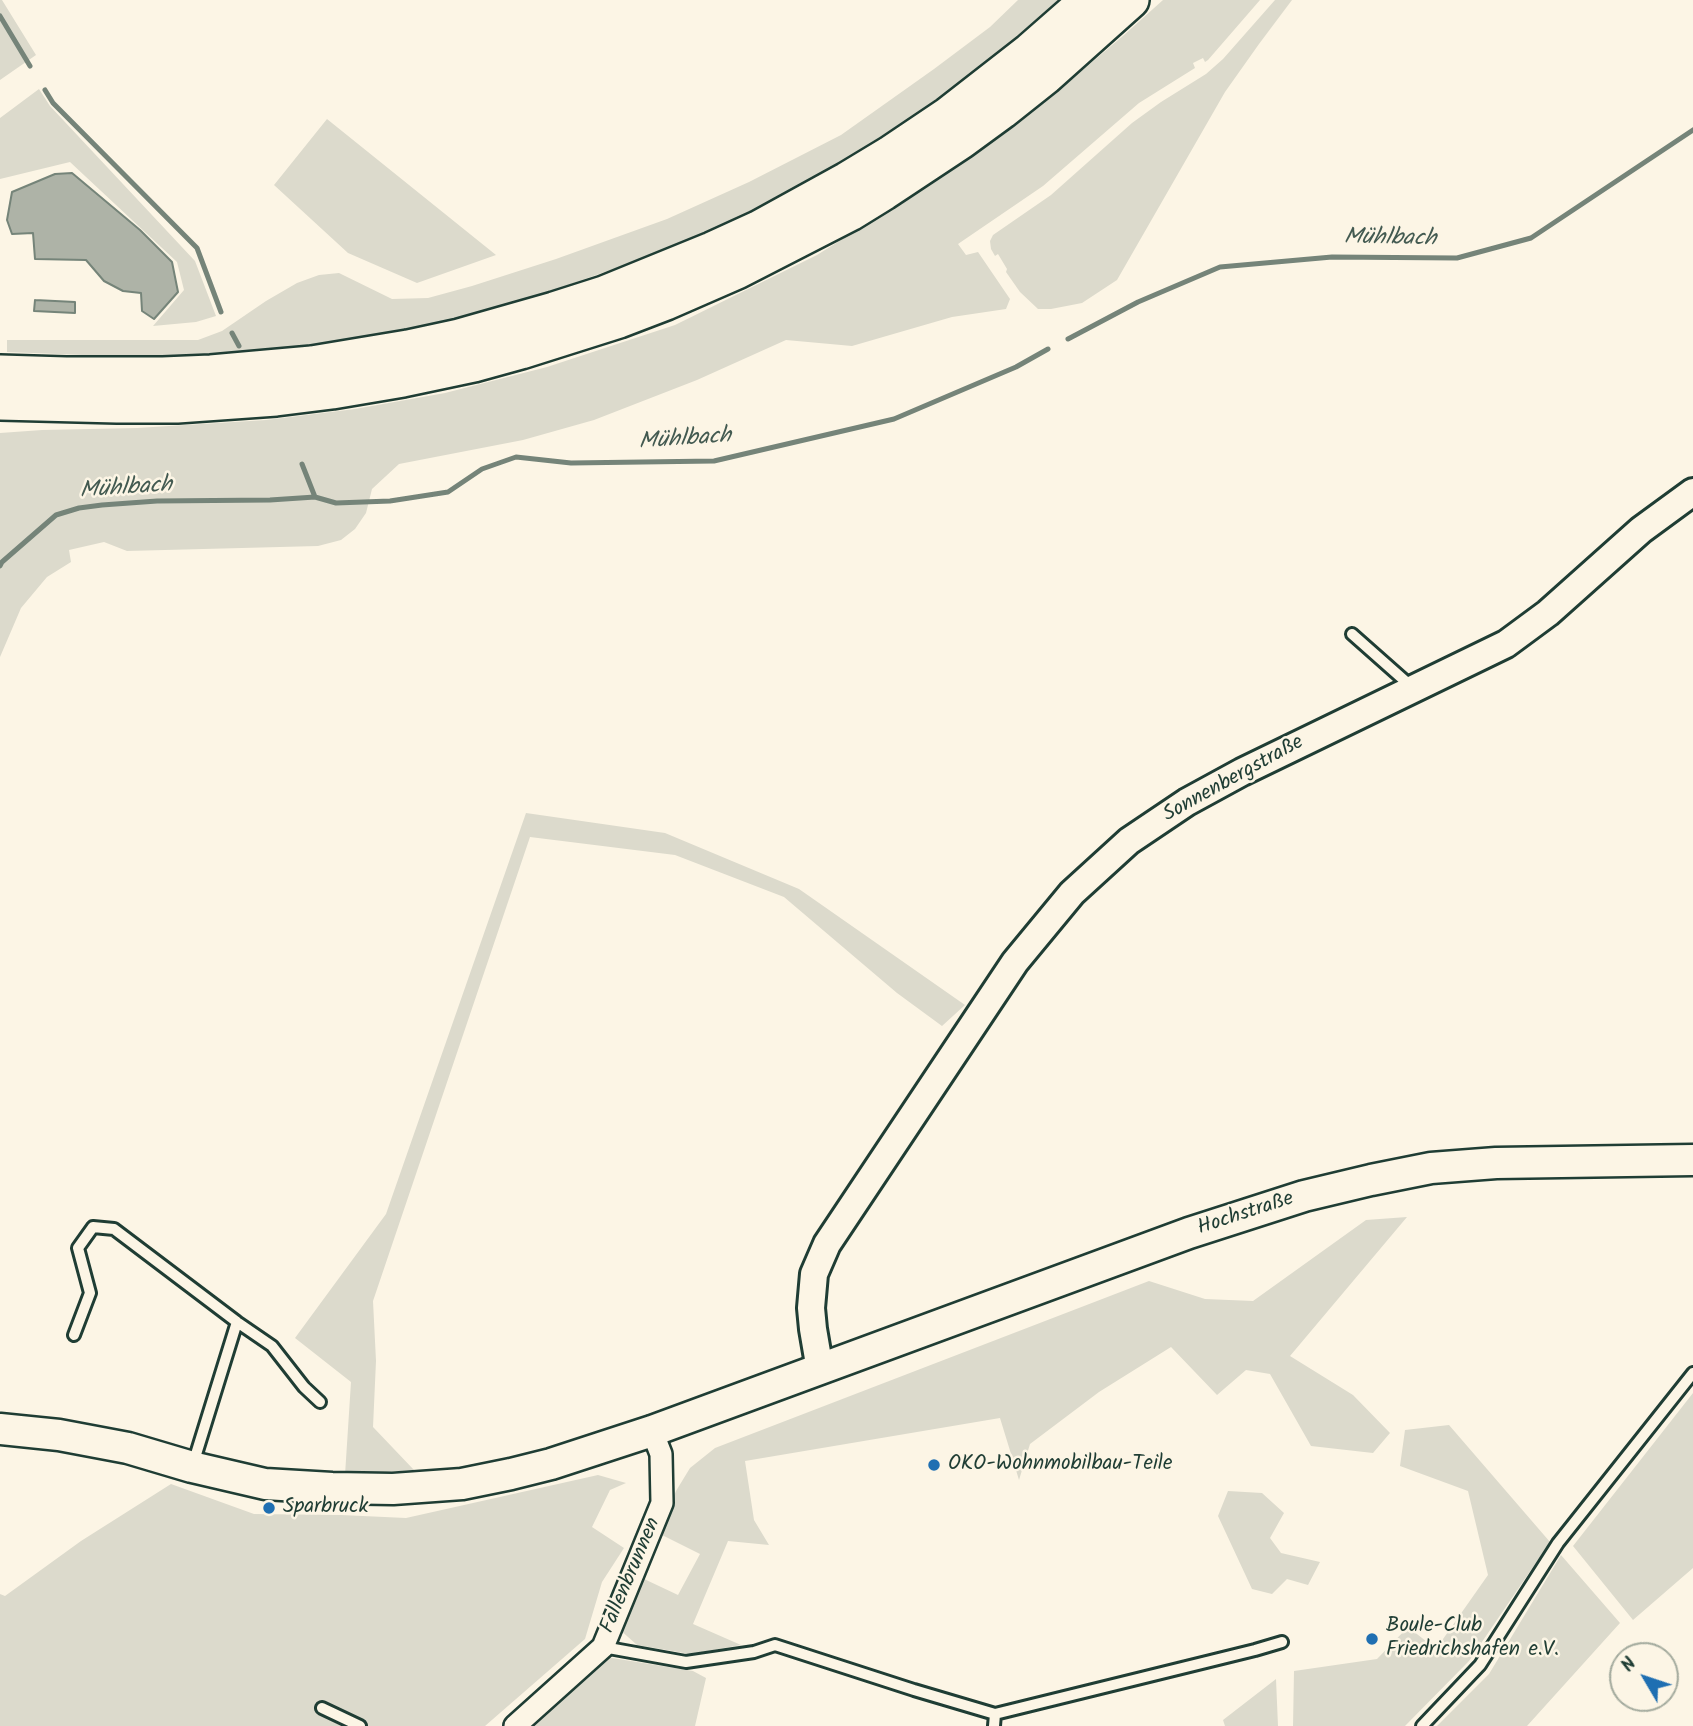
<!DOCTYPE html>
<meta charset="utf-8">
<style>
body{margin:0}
#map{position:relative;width:1693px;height:1726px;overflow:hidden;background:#fcf5e5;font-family:Kalam,sans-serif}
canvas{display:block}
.north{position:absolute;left:1609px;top:1642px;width:70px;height:70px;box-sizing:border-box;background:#fcf5e5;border:2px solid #a4ab9e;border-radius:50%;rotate:309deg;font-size:19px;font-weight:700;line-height:28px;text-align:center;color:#1f3d34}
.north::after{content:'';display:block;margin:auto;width:24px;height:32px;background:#1f6fb2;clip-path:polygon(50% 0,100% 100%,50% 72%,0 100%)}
</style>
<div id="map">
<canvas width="1693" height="1726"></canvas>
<div class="north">N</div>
</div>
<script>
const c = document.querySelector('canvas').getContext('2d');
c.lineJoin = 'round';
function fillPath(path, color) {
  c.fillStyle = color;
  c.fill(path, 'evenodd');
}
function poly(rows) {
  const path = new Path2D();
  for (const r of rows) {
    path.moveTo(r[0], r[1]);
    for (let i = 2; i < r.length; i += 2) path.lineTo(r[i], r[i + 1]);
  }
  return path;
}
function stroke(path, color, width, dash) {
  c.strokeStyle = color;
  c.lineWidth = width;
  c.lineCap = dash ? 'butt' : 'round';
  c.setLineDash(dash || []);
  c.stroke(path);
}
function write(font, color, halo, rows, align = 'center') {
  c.font = font + ' Kalam,sans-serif';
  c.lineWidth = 5;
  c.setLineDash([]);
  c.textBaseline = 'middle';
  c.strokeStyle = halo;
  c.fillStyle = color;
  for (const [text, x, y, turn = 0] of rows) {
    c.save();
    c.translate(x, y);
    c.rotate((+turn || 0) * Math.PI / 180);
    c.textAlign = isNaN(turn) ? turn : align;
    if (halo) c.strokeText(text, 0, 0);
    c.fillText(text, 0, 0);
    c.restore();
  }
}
const green = poly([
 [0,0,2,0,36,55,0,80],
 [1018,0,1058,0,1019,36,933,103,816,178,758,209,647,257,517,303,433,325,317,346,226,356,157,358,7,352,7,340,198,340,222,331,266,301,297,283,319,275,339,273,392,299,428,298,472,286,556,259,667,219,749,182,841,135,934,69,990,27],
 [1163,0,1260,0,1208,60,1205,62,1203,58,1193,63,1195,68,1139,103,1043,186,958,244,966,255,978,252,1010,299,1006,309,952,317,852,346,786,340,697,380,594,420,523,440,399,464,372,489,366,513,355,529,341,540,318,546,127,551,104,542,69,550,71,562,47,577,21,608,0,657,0,433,42,430,137,428,266,420,355,409,445,393,547,367,675,325,817,255,937,180,1052,96,1124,35],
 [1275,0,1292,0,1259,44,1225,92,1117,280,1082,303,1051,309,1038,309,1020,292,1006,272,1007,269,998,254,995,256,991,249,990,241,993,235,1051,195,1132,123,1161,102,1206,74,1223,59],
 [39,89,50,106,195,261,216,316,196,322,153,326,184,290,177,262,70,162,0,179,0,118],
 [327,119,496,255,417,283,348,253,274,185],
 [526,813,665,833,799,889,965,1005,942,1026,897,993,784,897,675,855,530,837,373,1301,376,1361,373,1427,414,1470,345,1475,351,1382,295,1338,386,1214],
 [1407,1217,1290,1356,1353,1395,1390,1433,1373,1453,1311,1446,1270,1374,1246,1370,1217,1395,1171,1347,1099,1392,1030,1444,1019,1480,1000,1418,745,1461,754,1520,769,1545,728,1541,693,1624,741,1645,690,1654,637,1645,618,1628,642,1578,678,1595,700,1554,658,1533,676,1491,690,1468,715,1448,1149,1281,1205,1299,1253,1301,1366,1220],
 [1693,1393,1693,1568,1633,1620,1573,1546],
 [1449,1425,1550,1542,1469,1661,1405,1726,1293,1726,1294,1671,1377,1659,1408,1627,1436,1649,1488,1575,1468,1491,1400,1466,1405,1430],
 [598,1475,626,1483,610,1490,592,1527,624,1548,602,1582,585,1639,485,1726,0,1726,0,1594,5,1596,81,1541,171,1484,254,1514,341,1515,406,1518],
 [1228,1491,1262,1493,1284,1513,1270,1538,1281,1553,1320,1562,1308,1585,1287,1579,1272,1594,1252,1589,1218,1516],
 [1561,1555,1620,1623,1527,1726,1437,1726,1489,1674],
 [606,1657,693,1671,706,1678,695,1726,528,1726],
 [1276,1679,1278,1726,1225,1726,1223,1720]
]);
const water = poly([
 [72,173,140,230,172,262,178,292,154,319,142,311,141,293,123,291,104,281,86,260,35,259,33,233,12,234,7,220,12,192,55,174,72,173],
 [35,300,75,302,75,313,34,311,35,300]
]);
const stream = poly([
 [0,16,30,66],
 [45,90,53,103,197,248,221,312],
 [232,333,239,346],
 [1068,339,1138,302,1220,267,1332,257,1457,258,1531,238,1693,130],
 [302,464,315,497],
 [0,566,2,562,56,515,79,508,102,505,157,501,270,500,315,497,336,503,390,501,448,492,482,469,516,457,571,463,714,461,894,419,1016,367,1048,349]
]);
const service = poly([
 [1352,634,1413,688],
 [74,1335,90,1293,78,1248,93,1227,114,1229,237,1322,272,1346,304,1387,320,1402],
 [193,1464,237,1322],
 [603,1647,686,1662,754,1652,775,1645,914,1690,995,1714,994,1726],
 [322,1708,360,1726],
 [995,1714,1255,1650,1282,1642],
 [1422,1726,1480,1665,1558,1543,1693,1373]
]);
const minor = poly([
 [515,1726,603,1647,662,1503,661,1454,652,1431]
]);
const tertiary = poly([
 [820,1370,813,1329,811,1308,814,1274,827,1244,1015,962,1072,893,1129,841,1187,802,1242,772,1506,644,1548,613,1641,530,1693,492]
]);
const secondary = poly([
 [0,1429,59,1435,128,1448,192,1467,265,1484,332,1488,393,1489,462,1484,511,1474,551,1464,652,1431,1189,1233,1304,1196,1371,1180,1431,1168,1496,1163,1693,1160]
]);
const trunk = poly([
 [0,373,66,375,163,375,211,373,312,364,408,348,459,337,554,310,604,294,712,250,758,229,847,180,890,154,948,115,1030,51,1088,0],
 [0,402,117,405,177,405,276,398,332,391,403,379,474,364,521,351,619,320,666,302,737,271,850,213,884,192,961,141,1002,111,1046,76,1131,0]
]);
const markers = [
 [934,1465,7,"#1f6fb2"],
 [269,1508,7,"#1f6fb2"],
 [1372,1639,7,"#1f6fb2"]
];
const streetNames = [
 ["Sonnenbergstraße",1234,780,-29],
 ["Hochstraße",1246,1215,-18],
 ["Fallenbrunnen",632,1576,-67]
];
const poiNames = [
 ["OKO-Wohnmobilbau-Teile",948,1465],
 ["Sparbruck",283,1508],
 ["Boule-Club",1386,1627],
 ["Friedrichshafen e.V.",1386,1651]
];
const waterNames = [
 ["Mühlbach",1390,240,1],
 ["Mühlbach",685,441,-4],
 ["Mühlbach",126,490,-4]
];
fillPath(green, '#dcdacc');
fillPath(water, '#aeb3a7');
stroke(water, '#758479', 2);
stroke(stream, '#758479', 5);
stroke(service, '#1f3d34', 16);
stroke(minor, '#1f3d34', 26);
stroke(tertiary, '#1f3d34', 32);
stroke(secondary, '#1f3d34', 35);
stroke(trunk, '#1f3d34', 40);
stroke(service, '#fcf5e5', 10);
stroke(minor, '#fcf5e5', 21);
stroke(tertiary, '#fcf5e5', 26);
stroke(secondary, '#fcf5e5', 30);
stroke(trunk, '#fcf5e5', 35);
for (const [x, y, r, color] of markers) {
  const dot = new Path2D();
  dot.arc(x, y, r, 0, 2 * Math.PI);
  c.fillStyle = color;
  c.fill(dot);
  stroke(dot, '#fcf5e5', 2.5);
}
write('21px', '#1f3d34', '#fcf5e5', streetNames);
write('21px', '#1f3d34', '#fcf5e5', poiNames, 'left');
write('italic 23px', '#435a51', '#fcf5e5', waterNames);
</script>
